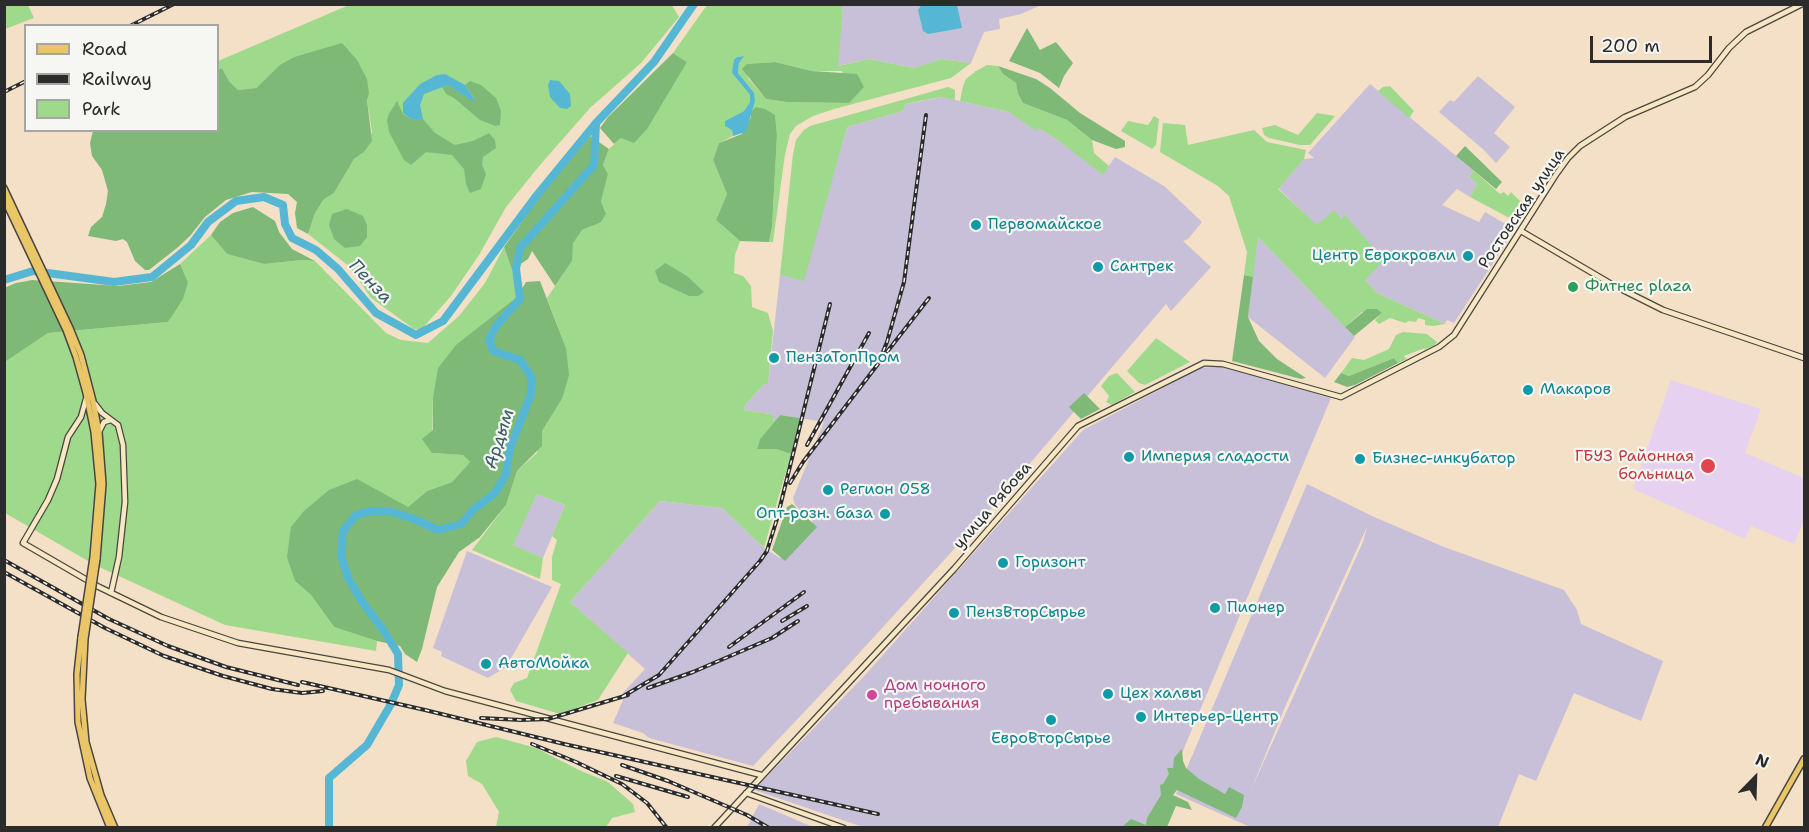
<!DOCTYPE html>
<meta charset="utf-8">
<style>
body{margin:0}
#map{position:relative;width:1809px;height:832px;overflow:hidden;background:#f4e0c6;font-family:"Shantell Sans",sans-serif}
canvas{display:block}
.frame{position:absolute;inset:0;border:6px solid #2b2b2b;pointer-events:none}
.legend{position:absolute;left:24px;top:24px;width:195px;height:108px;box-sizing:border-box;background:#f6f6f2;border:2px solid #a5a5a2;margin:0;padding:8px 10px;list-style:none;font-size:18px;color:#2b2b2b}
.legend li{display:flex;align-items:center;gap:12px;height:30px}
.legend b{width:30px;border:2px solid #a5a5a2}
.north{position:absolute;left:1725px;top:748px;width:60px;height:60px;-webkit-text-stroke:4px #f6f6f2;paint-order:stroke;rotate:23deg;font-size:16px;font-weight:700;line-height:24px;text-align:center;color:#2b2b2b}
.north::after{content:'';display:block;margin:auto;width:21px;height:27px;background:#2b2b2b;clip-path:polygon(50% 0,100% 100%,50% 72%,0 100%)}
.scale{position:absolute;left:1590px;top:36px;width:122px;height:27px;box-sizing:border-box;border:3px solid #2b2b2b;border-top:0;padding-left:8px;font-size:18px;line-height:21px;white-space:nowrap;color:#2b2b2b;-webkit-text-stroke:4px #f6f6f2;paint-order:stroke}
</style>
<div id="map">
<canvas width="1809" height="832"></canvas>
<div class="frame"></div>
<ul class="legend">
<li><b style="height:8px;background:#ebc669"></b>Road</li>
<li><b style="height:8px;background:#2b2b2b"></b>Railway</li>
<li><b style="height:16px;background:#9fd98c"></b>Park</li>
</ul>
<div class="north">N</div>
<div class="scale">200 m</div>
</div>
<script>
const c = document.querySelector('canvas').getContext('2d');
c.lineJoin = 'round';
function fillPath(path, color) {
  c.fillStyle = color;
  c.fill(path, 'evenodd');
}
function poly(rows) {
  const path = new Path2D();
  for (const r of rows) {
    path.moveTo(r[0], r[1]);
    for (let i = 2; i < r.length; i += 2) path.lineTo(r[i], r[i + 1]);
  }
  return path;
}
function stroke(path, color, width, dash) {
  c.strokeStyle = color;
  c.lineWidth = width;
  c.lineCap = dash ? 'butt' : 'round';
  c.setLineDash(dash || []);
  c.stroke(path);
}
function write(font, color, halo, rows, align = 'center') {
  c.font = font + ' "Shantell Sans",sans-serif';
  c.lineWidth = 4.5;
  c.setLineDash([]);
  c.textBaseline = 'middle';
  c.strokeStyle = halo;
  c.fillStyle = color;
  for (const [text, x, y, turn = 0] of rows) {
    c.save();
    c.translate(x, y);
    c.rotate((+turn || 0) * Math.PI / 180);
    c.textAlign = isNaN(turn) ? turn : align;
    if (halo) c.strokeText(text, 0, 0);
    c.fillText(text, 0, 0);
    c.restore();
  }
}
const built = poly([
 [1671,380,1761,409,1745,453,1804,478,1804,520,1794,544,1751,526,1745,539,1633,489]
]);
const industrial = poly([
 [843,5,1041,5,1021,14,999,19,1000,29,984,32,971,63,941,59,914,68,869,59,837,66],
 [1478,76,1515,107,1494,133,1510,147,1496,163,1484,150,1439,112,1450,100,1454,102],
 [1370,84,1474,171,1469,177,1477,184,1470,197,1457,189,1442,205,1479,222,1485,212,1509,226,1510,237,1454,323,1447,320,1445,324,1377,293,1365,280,1345,216,1341,219,1317,226,1278,188,1304,159,1314,158,1308,153],
 [942,97,1009,112,1036,130,1038,127,1056,139,1103,174,1115,157,1164,186,1202,222,1188,239,1183,241,1211,267,1171,311,1166,304,997,502,842,672,753,766,649,738,643,733,613,723,623,700,621,695,645,669,570,602,660,501,722,508,764,548,780,558,813,521,795,505,793,498,824,422,780,415,775,421,770,414,744,410,745,405,764,384,768,384,780,275,803,280,847,127,903,111,906,104],
 [1257,236,1355,337,1325,378,1248,317],
 [1222,366,1331,398,1151,827,863,827,754,790,866,674,1083,430,1201,368],
 [1307,484,1372,516,1444,547,1564,590,1577,610,1581,624,1663,661,1641,721,1574,693,1536,781,1519,774,1498,827,1250,827,1176,794],
 [1367,527,1363,542,1251,790,1285,707],
 [537,494,565,505,543,558,512,545],
 [467,551,552,587,506,667,488,678,441,656,442,652,433,648],
 [759,804,813,827,747,827]
]);
const green = poly([
 [5,4,28,5,34,18,5,29],
 [671,4,679,17,641,63,590,108,540,165,506,207,479,255,451,296,421,330,414,329,371,298,350,267,308,234,315,213,324,199,334,193,354,159,364,152,372,132,367,100,369,94,311,53,294,57,272,73,256,88,238,90,229,81,222,68,218,70,218,61,349,5],
 [707,5,843,5,838,66,869,59,914,68,941,59,971,63,951,78,834,109,813,116,796,126,790,134,785,154,773,242,769,242,772,227,777,135,775,116,754,110,751,112,755,101,738,73,739,63,743,56,737,57,732,73,750,95,750,102,744,111,725,121,732,130,733,136,719,143,713,160,727,194,716,220,740,241,735,255,734,273,743,276,751,286,752,307,768,313,773,331,768,384,764,384,745,405,744,410,770,414,774,417,773,419,775,421,760,439,757,449,776,449,791,454,764,548,722,508,660,501,570,602,628,653,598,700,560,714,516,701,510,690,514,683,527,678,561,584,552,580,552,557,557,540,552,536,565,505,537,494,513,545,543,558,540,579,472,550,506,505,517,471,537,453,542,431,562,399,566,348,547,298,572,261,572,243,582,230,600,223,601,202,608,174,603,165,609,149,621,138,687,62,673,53],
 [775,62,812,71,842,71,848,103,786,102,766,99,748,78,747,64],
 [987,65,998,66,1003,74,1016,83,1018,94,1023,103,1067,120,1092,140,1094,153,1109,166,1103,175,1056,139,1039,128,1036,131,1009,112,960,101,963,86,966,79,976,71],
 [1390,86,1414,111,1409,118,1378,91,1383,87],
 [948,87,955,90,955,100,942,97,919,101,906,104,903,111,847,127,804,281,780,275,793,154,796,140,804,130,810,126],
 [1317,113,1335,116,1310,145,1300,145,1269,138,1264,135,1262,128,1275,125,1298,135],
 [1154,116,1159,119,1156,145,1152,149,1121,131,1128,121,1148,125],
 [1163,123,1185,125,1188,145,1254,130,1267,142,1306,150,1304,159,1278,189,1317,225,1334,210,1341,219,1345,215,1384,260,1365,280,1377,293,1445,324,1433,326,1425,325,1425,320,1418,318,1416,322,1409,321,1405,323,1390,318,1379,324,1375,320,1382,313,1362,312,1345,327,1258,237,1253,277,1244,275,1247,252,1229,196,1218,186,1160,152],
 [1474,171,1500,194,1504,192,1508,196,1511,192,1524,205,1528,211,1521,221,1517,222,1470,197,1477,184,1469,177],
 [211,235,227,254,264,264,302,260,315,261,386,333,401,340,428,343,459,316,485,283,504,247,512,270,517,297,489,321,433,398,432,453,463,455,470,462,452,482,427,491,408,507,295,581,311,595,334,627,377,641,376,651,225,625,95,565,5,513,5,362,48,333,168,322,188,282,180,264],
 [1403,332,1427,334,1437,342,1435,345,1424,350,1425,348,1404,356,1407,359,1398,363,1394,358,1349,376,1341,373,1352,358,1364,360,1389,349,1396,335],
 [1156,338,1190,362,1145,385,1139,383,1127,371],
 [1117,373,1135,392,1112,405,1106,402,1109,396,1101,386,1109,376],
 [496,737,536,748,579,770,608,782,633,804,635,812,612,818,606,827,496,827,499,812,482,784,468,776,466,761,477,742]
]);
const forest = poly([
 [1027,28,1040,50,1056,42,1073,63,1064,76,1059,88,1040,73,1009,61],
 [342,43,357,60,367,79,369,94,367,100,372,141,364,152,354,159,334,193,324,199,315,213,308,234,297,228,295,213,297,202,288,194,252,192,226,200,205,217,190,236,177,248,149,270,145,270,135,261,127,242,123,239,116,241,88,236,91,227,102,217,106,204,108,191,102,170,92,156,90,143,93,131,218,130,218,70,222,68,229,81,238,90,256,88,280,65,294,57],
 [673,53,687,62,647,129,634,143,621,138,614,144,600,128,608,117],
 [775,62,812,71,857,74,864,87,849,103,786,102,766,99,742,69,747,64],
 [998,66,1036,79,1050,88,1080,113,1125,141,1125,147,1116,149,1092,140,1067,120,1023,103,1018,94,1016,83,1003,74],
 [470,81,481,85,496,98,501,111,500,125,495,126,480,120,454,98,446,94,442,87,448,85,465,96,475,99,465,85],
 [397,101,403,114,411,119,423,119,435,133,455,145,473,141,489,133,495,140,496,148,483,157,482,165,486,174,481,189,470,193,466,184,464,169,452,155,426,152,411,165,404,160,389,132,387,120,389,114],
 [756,107,765,109,775,115,777,135,772,227,769,242,740,241,716,220,727,194,713,160,719,143,742,134,751,117,751,112],
 [590,136,609,149,603,165,608,174,601,202,606,214,600,223,582,230,573,243,572,261,555,286,532,251,528,259,512,270,504,247,544,191],
 [1465,146,1502,182,1496,189,1456,156],
 [253,207,275,221,279,232,292,249,315,261,302,260,264,264,227,254,211,235,220,222,233,213],
 [347,209,363,216,367,225,367,237,360,246,345,248,334,239,329,225,332,214],
 [665,263,687,276,704,292,698,296,689,296,659,282,655,271],
 [180,264,188,282,183,299,168,322,48,333,5,362,4,288,16,283,32,280,118,286,151,282],
 [1244,275,1253,277,1248,317,1259,341,1277,359,1306,378,1301,379,1232,361],
 [540,281,566,348,569,375,562,399,542,431,542,446,517,471,506,505,480,537,459,552,437,587,422,649,417,662,405,654,400,646,377,641,334,627,311,595,295,581,287,557,291,527,304,511,329,490,357,479,408,507,427,491,452,482,470,462,463,455,432,453,422,439,433,430,433,398,438,368,456,345,517,297,526,282],
 [1367,309,1377,309,1382,313,1354,336,1345,327],
 [1394,358,1398,363,1355,385,1347,387,1334,382,1341,373,1349,376],
 [1084,393,1100,409,1081,419,1069,407],
 [780,415,800,418,791,454,776,449,757,449,760,439],
 [792,504,817,527,785,561,772,550,787,507],
 [1182,749,1183,761,1186,768,1199,779,1225,794,1229,787,1244,795,1242,807,1236,818,1177,790,1173,795,1188,802,1192,810,1176,806,1167,827,1122,827,1131,819,1146,825,1147,818,1161,795,1160,785,1163,784,1169,774,1167,768,1173,768,1174,758]
]);
const water = poly([
 [922,4,957,5,962,28,928,34,923,31,918,10],
 [744,56,739,63,738,73,754,93,755,101,746,132,733,136,732,130,725,126,725,121,744,111,750,102,750,95,732,73,734,60,737,57],
 [445,74,465,85,475,100,472,101,448,85,424,94,420,105,423,119,411,119,403,113,403,103,420,84,437,75],
 [550,80,559,81,570,94,571,106,567,109,560,108,550,97,548,85]
]);
const river = poly([
 [4,280,33,271,114,282,152,277,191,245,208,222,236,201,264,197,283,205,285,224,292,238,316,250,338,269,376,313,416,335,443,321,537,195,596,123,654,62,694,4],
 [329,828,329,778,367,745,391,704,399,685,398,654,384,631,363,603,349,580,341,556,343,531,356,515,372,511,392,512,414,519,438,530,461,524,474,509,495,493,506,474,510,448,531,394,532,378,520,360,493,351,489,340,496,326,520,299,516,269,520,248,594,165,596,123]
]);
const secondary = poly([
 [1521,231,1613,285,1663,310,1804,358],
 [86,399,81,417,68,437,57,479,48,500,23,543,99,587,161,617,238,643,389,670,445,691,761,775],
 [95,404,102,413,118,425,123,445,125,502,119,557,111,593],
 [99,432,104,422,111,420],
 [746,793,844,828],
 [714,828,954,569,1078,426,1204,363,1223,364,1341,397,1439,347,1454,335,1555,176,1568,158,1580,146,1625,117,1695,87,1708,75,1729,48,1746,32,1802,4]
]);
const primary = poly([
 [4,188,70,328,81,355,93,401,99,432,103,484,97,559],
 [4,199,66,330,76,357,86,393,94,432,99,484,93,557],
 [81,637,77,674,78,722,90,778,110,828],
 [85,639,82,699,86,742,101,795,115,828],
 [1765,828,1804,759]
]);
const rail = poly([
 [130,26,174,4],
 [4,92,26,81],
 [887,352,929,298],
 [807,445,869,333],
 [790,483,803,462,878,364,887,342,904,282,926,115],
 [4,560,109,619,168,646,226,667,298,685],
 [4,572,105,628,164,656,223,676,272,689,302,693,323,691],
 [782,621,807,606],
 [729,647,804,592],
 [302,682,425,710,564,744,878,814],
 [648,688,693,672,772,638,798,621],
 [622,697,659,675,760,561,767,551,777,519,830,304],
 [481,718,521,720,548,719,628,695],
 [532,744,576,762,622,784,647,803,667,828],
 [622,765,668,781,747,815,769,828],
 [616,776,688,797]
]);
const primaryBridge = poly([
 [81,637,93,557],
 [85,639,97,559]
]);
const markers = [
 [976,225,6,"#0f9aa8"],
 [1468,256,6,"#0f9aa8"],
 [1098,267,6,"#0f9aa8"],
 [1573,287,6,"#2e9e5b"],
 [774,358,6,"#0f9aa8"],
 [1528,390,6,"#0f9aa8"],
 [1129,457,6,"#0f9aa8"],
 [1360,459,6,"#0f9aa8"],
 [1708,466,8,"#e0444e"],
 [828,490,6,"#0f9aa8"],
 [885,514,6,"#0f9aa8"],
 [1003,563,6,"#0f9aa8"],
 [1215,608,6,"#0f9aa8"],
 [954,613,6,"#0f9aa8"],
 [486,664,6,"#0f9aa8"],
 [1108,694,6,"#0f9aa8"],
 [872,695,6,"#d1479c"],
 [1141,717,6,"#0f9aa8"],
 [1051,720,6,"#0f9aa8"]
];
const streetNames = [
 ["Ростовская улица",1522,209,-56],
 ["улица Рябова",993,506,-49]
];
const cultureNames = [
 ["Первомайское",988,225],
 ["Центр Еврокровли",1456,256,"right"],
 ["Сантрек",1110,267],
 ["ПензаТопПром",786,358],
 ["Макаров",1540,390],
 ["Империя сладости",1141,457],
 ["Бизнес-инкубатор",1372,459],
 ["Регион 058",840,490],
 ["Опт-розн. база",873,514,"right"],
 ["Горизонт",1015,563],
 ["Пионер",1227,608],
 ["ПензВторСырье",966,613],
 ["АвтоМойка",498,664],
 ["Цех халвы",1120,694],
 ["Интерьер-Центр",1153,717],
 ["ЕвроВторСырье",1051,739,"center"]
];
const leisureNames = [
 ["Фитнес plaza",1585,287]
];
const healthNames = [
 ["ГБУЗ Районная",1694,457],
 ["больница",1694,475]
];
const hotelNames = [
 ["Дом ночного",884,686],
 ["пребывания",884,704]
];
const waterNames = [
 ["Пенза",370,282,46],
 ["Ардым",500,439,-72]
];
fillPath(built, '#e6d2f0');
fillPath(industrial, '#c8bfd8');
fillPath(green, '#9fd98c');
fillPath(forest, '#7fb978');
fillPath(water, '#55b7d4');
stroke(river, '#55b7d4', 8);
stroke(secondary, '#494642', 7);
stroke(primary, '#494642', 8);
stroke(secondary, '#f7e8c3', 4.5);
stroke(primary, '#ebc669', 5);
stroke(rail, '#2b2b2b', 4);
stroke(rail, '#f6f6f2', 1.5, [4.5]);
stroke(primaryBridge, '#494642', 8, []);
stroke(primaryBridge, '#ebc669', 5);
for (const [x, y, r, color] of markers) {
  const dot = new Path2D();
  dot.arc(x, y, r, 0, 2 * Math.PI);
  c.fillStyle = color;
  c.fill(dot);
  stroke(dot, '#f6f6f2', 2);
}
write('16px', '#2b2b2b', '#f6f6f2', streetNames);
write('16px', '#0d838f', '#f6f6f2', cultureNames, 'left');
write('16px', '#27864d', '#f6f6f2', leisureNames, 'left');
write('16px', '#be3a42', '#f6f6f2', healthNames, 'right');
write('16px', '#b23c85', '#f6f6f2', hotelNames, 'left');
write('italic 18px', '#3a5c66', '#f6f6f2', waterNames);
</script>
